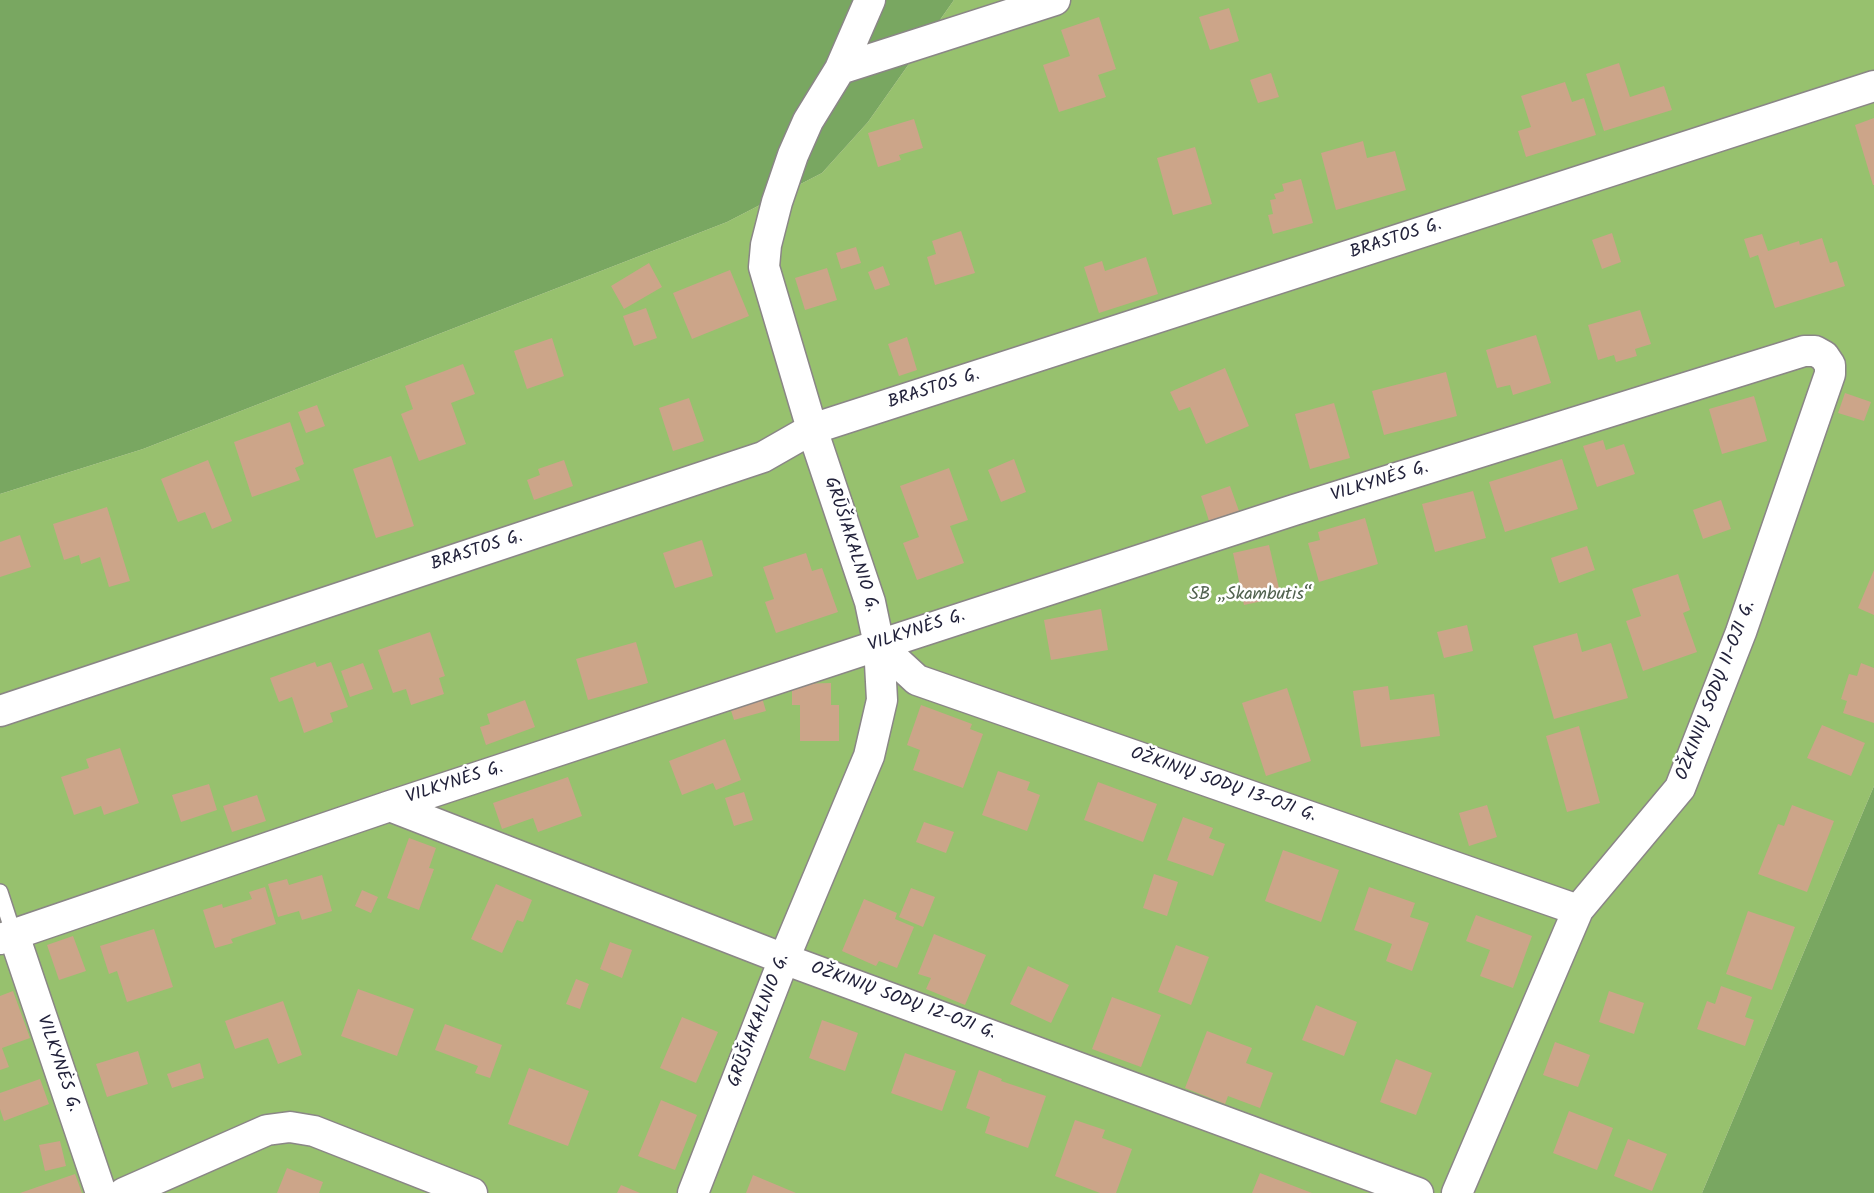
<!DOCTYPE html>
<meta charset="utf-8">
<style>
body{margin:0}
canvas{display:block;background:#f3e9d2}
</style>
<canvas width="1874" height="1193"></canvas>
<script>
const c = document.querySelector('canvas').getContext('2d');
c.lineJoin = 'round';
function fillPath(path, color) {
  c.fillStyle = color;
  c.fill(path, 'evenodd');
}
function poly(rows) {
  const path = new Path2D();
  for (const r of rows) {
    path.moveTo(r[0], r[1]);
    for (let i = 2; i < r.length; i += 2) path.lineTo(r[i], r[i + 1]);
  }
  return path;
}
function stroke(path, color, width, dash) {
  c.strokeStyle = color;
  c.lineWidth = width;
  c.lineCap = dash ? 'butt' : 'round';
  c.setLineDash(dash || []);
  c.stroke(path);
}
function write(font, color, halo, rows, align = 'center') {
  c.font = font + ' Kalam,sans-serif';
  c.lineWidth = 5;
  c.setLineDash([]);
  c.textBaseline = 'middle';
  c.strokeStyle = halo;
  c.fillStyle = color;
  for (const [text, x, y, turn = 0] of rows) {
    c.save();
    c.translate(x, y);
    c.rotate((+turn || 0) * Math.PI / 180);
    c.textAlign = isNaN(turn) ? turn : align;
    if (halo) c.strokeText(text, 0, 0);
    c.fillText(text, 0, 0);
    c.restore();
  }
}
const green = poly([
 [954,0,1874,0,1874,786,1702,1193,0,1193,0,494,143,449,727,222,822,173,868,122]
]);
const forest = poly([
 [0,0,954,0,868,122,822,173,727,222,143,449,0,494],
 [1874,786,1874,1193,1702,1193]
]);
const building = poly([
 [1229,8,1239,41,1210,50,1199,17],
 [1099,17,1116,69,1098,75,1106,97,1059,112,1043,65,1070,56,1061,30],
 [1619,63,1630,97,1664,86,1672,110,1604,131,1586,74],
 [1271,73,1279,97,1258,103,1250,80],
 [1565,82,1572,102,1584,98,1596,135,1526,157,1518,131,1531,127,1521,96],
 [1874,118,1874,185,1873,185,1855,125],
 [914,119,923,148,899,155,901,160,878,167,868,133],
 [1363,141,1367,158,1395,151,1406,190,1336,210,1321,153],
 [1195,147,1212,204,1173,215,1157,158],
 [1301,179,1313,223,1273,234,1268,215,1273,214,1270,200,1276,199,1274,194,1284,191,1282,184],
 [961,231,975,273,935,285,927,257,936,254,932,241],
 [1612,233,1621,262,1602,269,1592,240],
 [1762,234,1768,251,1799,241,1800,245,1822,238,1830,263,1837,261,1845,286,1775,308,1758,255,1750,258,1744,239],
 [856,247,861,263,841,269,836,253],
 [1146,257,1158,294,1099,313,1084,267,1102,261,1105,271],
 [649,263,662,287,624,309,611,286],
 [883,266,890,285,875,290,868,272],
 [827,268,837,300,805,310,795,278],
 [730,270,749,316,692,339,673,293],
 [646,308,657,338,634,346,623,316],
 [1640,310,1651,344,1635,349,1637,356,1616,362,1614,355,1598,360,1588,325],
 [1536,335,1551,383,1513,395,1510,385,1497,388,1486,350],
 [907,337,917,370,899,376,888,344],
 [552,338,564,376,527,389,514,351],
 [463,364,475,394,451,403,466,444,419,461,401,414,413,409,405,386],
 [1225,368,1249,426,1206,444,1190,407,1179,411,1170,392],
 [1446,372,1457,416,1384,435,1372,391],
 [1845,393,1871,402,1864,421,1838,413],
 [1754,396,1767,441,1722,454,1709,409],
 [689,398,704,441,673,451,659,408],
 [1334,403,1350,458,1310,469,1295,414],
 [317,405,325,426,306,433,298,412],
 [290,422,304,464,295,468,300,480,252,497,234,442],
 [1603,440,1606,450,1624,444,1635,474,1597,487,1583,446],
 [391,456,414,526,376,538,353,469],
 [1014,459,1026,492,1001,502,988,470],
 [1562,459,1578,509,1505,532,1489,482],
 [208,460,232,521,212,529,205,512,178,522,161,479],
 [564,460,573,486,534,500,527,480,540,475,538,469],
 [949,468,968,520,950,526,964,563,917,580,903,543,919,537,900,486],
 [1230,486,1239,511,1209,521,1201,496],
 [1473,491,1486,538,1435,552,1422,504],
 [1721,500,1731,529,1703,539,1693,510],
 [107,507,130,581,109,587,100,557,81,564,79,555,64,560,53,524],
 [1365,518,1378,564,1319,582,1308,543,1320,540,1318,532],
 [20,535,31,567,0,577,0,542],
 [702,540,713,576,675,588,663,553],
 [1269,545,1281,597,1244,605,1233,553],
 [1587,546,1595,570,1559,583,1551,558],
 [806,553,812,571,822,568,838,612,776,633,765,602,774,599,763,567],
 [1874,570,1874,615,1858,608],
 [1678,574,1690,610,1683,613,1697,652,1643,671,1626,621,1641,616,1632,589],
 [1101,609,1108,650,1051,660,1044,620],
 [1467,625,1473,651,1444,658,1437,632],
 [430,632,445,676,439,678,444,694,411,705,406,689,393,693,378,650],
 [1577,633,1582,652,1611,643,1628,698,1554,719,1533,646],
 [636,642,648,683,588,700,576,659],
 [315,662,317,667,331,662,348,707,330,713,333,722,304,733,292,697,279,702,270,678],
 [363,663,373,689,350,697,341,671],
 [1861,663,1874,668,1874,723,1843,713,1847,701,1841,699,1849,674,1857,676],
 [831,683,831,705,839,705,839,741,800,741,800,705,792,705,792,684],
 [1388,686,1390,700,1434,694,1440,736,1361,747,1353,691],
 [1287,688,1311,761,1266,776,1242,703],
 [760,691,766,711,734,720,728,701],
 [525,700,535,727,486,745,480,727,490,724,487,714],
 [921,705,972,724,970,729,983,734,963,788,913,770,920,750,907,745],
 [1822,725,1865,743,1851,776,1807,758],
 [1579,726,1600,803,1567,812,1546,736],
 [725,739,741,780,716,790,713,783,682,795,669,761],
 [120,748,139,803,104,815,101,806,74,815,61,777,89,768,86,759],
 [998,771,1030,782,1027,790,1040,795,1027,831,982,815],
 [568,777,582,816,538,832,533,818,502,829,493,803],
 [1098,782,1157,804,1143,842,1084,820],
 [209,784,217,810,181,822,172,795],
 [744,792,753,820,734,826,725,798],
 [257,795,266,821,232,832,223,806],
 [1487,805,1497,837,1469,846,1459,813],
 [1792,805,1834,821,1807,892,1758,874,1778,824,1784,826],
 [1183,817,1213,828,1209,838,1225,844,1213,876,1167,860],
 [924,822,954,832,946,853,916,842],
 [409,838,436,848,429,868,434,869,419,910,387,898],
 [1283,850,1339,870,1321,922,1265,901],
 [1154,874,1178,882,1167,916,1143,908],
 [322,875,332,911,302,920,299,911,278,917,268,884,287,879,289,885],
 [496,884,532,900,523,922,517,920,502,953,471,939],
 [265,887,276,924,231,939,233,943,215,948,203,910,222,904,223,908,252,899,249,892],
 [1369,887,1415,903,1410,917,1429,923,1412,971,1386,961,1392,944,1354,930],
 [911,888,935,897,923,927,899,917],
 [362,890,378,897,371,913,355,906],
 [864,899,897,913,895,919,914,927,897,968,879,961,876,966,842,951],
 [1748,911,1795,927,1772,990,1726,974],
 [1476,915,1532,936,1513,988,1480,976,1490,950,1466,941],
 [154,929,173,987,127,1002,117,971,109,974,100,946],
 [934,934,986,955,965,1005,926,989,931,978,918,974],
 [73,936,86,971,59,980,47,945],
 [610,942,632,950,622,978,600,969],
 [1176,945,1209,957,1191,1005,1158,992],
 [1028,966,1069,985,1051,1023,1010,1004],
 [576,979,589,984,580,1009,566,1004],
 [1721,986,1752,997,1745,1017,1754,1020,1745,1046,1697,1029,1707,1001,1715,1004],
 [358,989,414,1009,397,1056,341,1036],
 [13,991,30,1038,2,1048,9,1067,0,1070,0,996],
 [1609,991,1644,1003,1634,1034,1599,1022],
 [1112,997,1161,1015,1141,1067,1092,1049],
 [283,1001,302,1055,278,1064,268,1038,235,1049,225,1021],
 [1316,1005,1357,1022,1344,1056,1302,1040],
 [682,1017,718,1032,696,1083,660,1068],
 [822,1020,858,1033,845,1071,809,1058],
 [445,1024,502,1045,490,1078,475,1073,478,1066,435,1050],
 [1207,1031,1252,1048,1246,1063,1273,1073,1260,1108,1228,1096,1225,1104,1185,1088],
 [1555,1042,1590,1055,1578,1087,1543,1075],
 [138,1051,148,1084,107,1097,96,1064],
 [905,1053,956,1071,942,1111,891,1093],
 [1396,1059,1432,1073,1416,1115,1380,1102],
 [200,1063,204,1078,172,1088,167,1074],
 [529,1068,589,1091,568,1146,508,1124],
 [979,1070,1002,1079,1001,1081,1046,1096,1028,1148,985,1133,990,1117,966,1108],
 [40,1079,49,1104,4,1121,0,1109,0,1093],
 [661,1100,697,1115,675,1170,638,1156],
 [1569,1111,1613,1128,1597,1170,1553,1153],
 [1075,1120,1105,1130,1102,1138,1132,1149,1116,1193,1100,1193,1055,1176],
 [1628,1139,1667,1154,1652,1191,1614,1176],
 [60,1141,66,1166,45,1171,39,1145],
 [287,1168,323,1182,319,1193,277,1193],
 [1260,1173,1312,1193,1252,1193],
 [75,1174,82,1193,20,1193],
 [753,1175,796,1193,746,1193],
 [621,1185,640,1193,617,1193]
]);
const service = poly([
 [0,892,14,935]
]);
const minor = poly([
 [840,69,1055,0],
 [879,645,917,680,1578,910],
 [0,711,763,457,812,429,1874,86],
 [390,806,784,959,1418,1193],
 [14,935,101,1193],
 [0,939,390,806,879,645,1294,510,1804,351,1815,351,1824,356,1830,365,1830,374,1741,632,1680,788,1578,910,1457,1193],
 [124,1193,267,1130,290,1127,314,1131,472,1193],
 [693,1193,784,959,869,756,882,700,879,645,870,602,812,429,764,267,766,245,777,202,793,155,808,121,840,69,870,0]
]);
const streetNames = [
 ["BRASTOS G.",1396,240,-18],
 ["BRASTOS G.",934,390,-18],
 ["VILKYNĖS G.",1380,483,-17],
 ["GRŪŠIAKALNIO G.",850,545,72],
 ["BRASTOS G.",477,552,-18],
 ["VILKYNĖS G.",917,632,-18],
 ["OŽKINIŲ SODŲ 11-OJI G.",1717,691,-69],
 ["VILKYNĖS G.",455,784,-18],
 ["OŽKINIŲ SODŲ 13-OJI G.",1223,786,19],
 ["OŽKINIŲ SODŲ 12-OJI G.",903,1002,20],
 ["GRŪŠIAKALNIO G.",760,1021,-69],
 ["VILKYNĖS G.",57,1064,71]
];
const parkNames = [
 ["SB „Skambutis“",1251,596]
];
fillPath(green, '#97c16e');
fillPath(forest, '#79a761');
fillPath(building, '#cca589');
stroke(service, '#8a8686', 18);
stroke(minor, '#8a8686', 33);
stroke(service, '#fff', 15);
stroke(minor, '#fff', 30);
write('18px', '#22223b', '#fff', streetNames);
write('18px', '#51624f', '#fff', parkNames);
</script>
